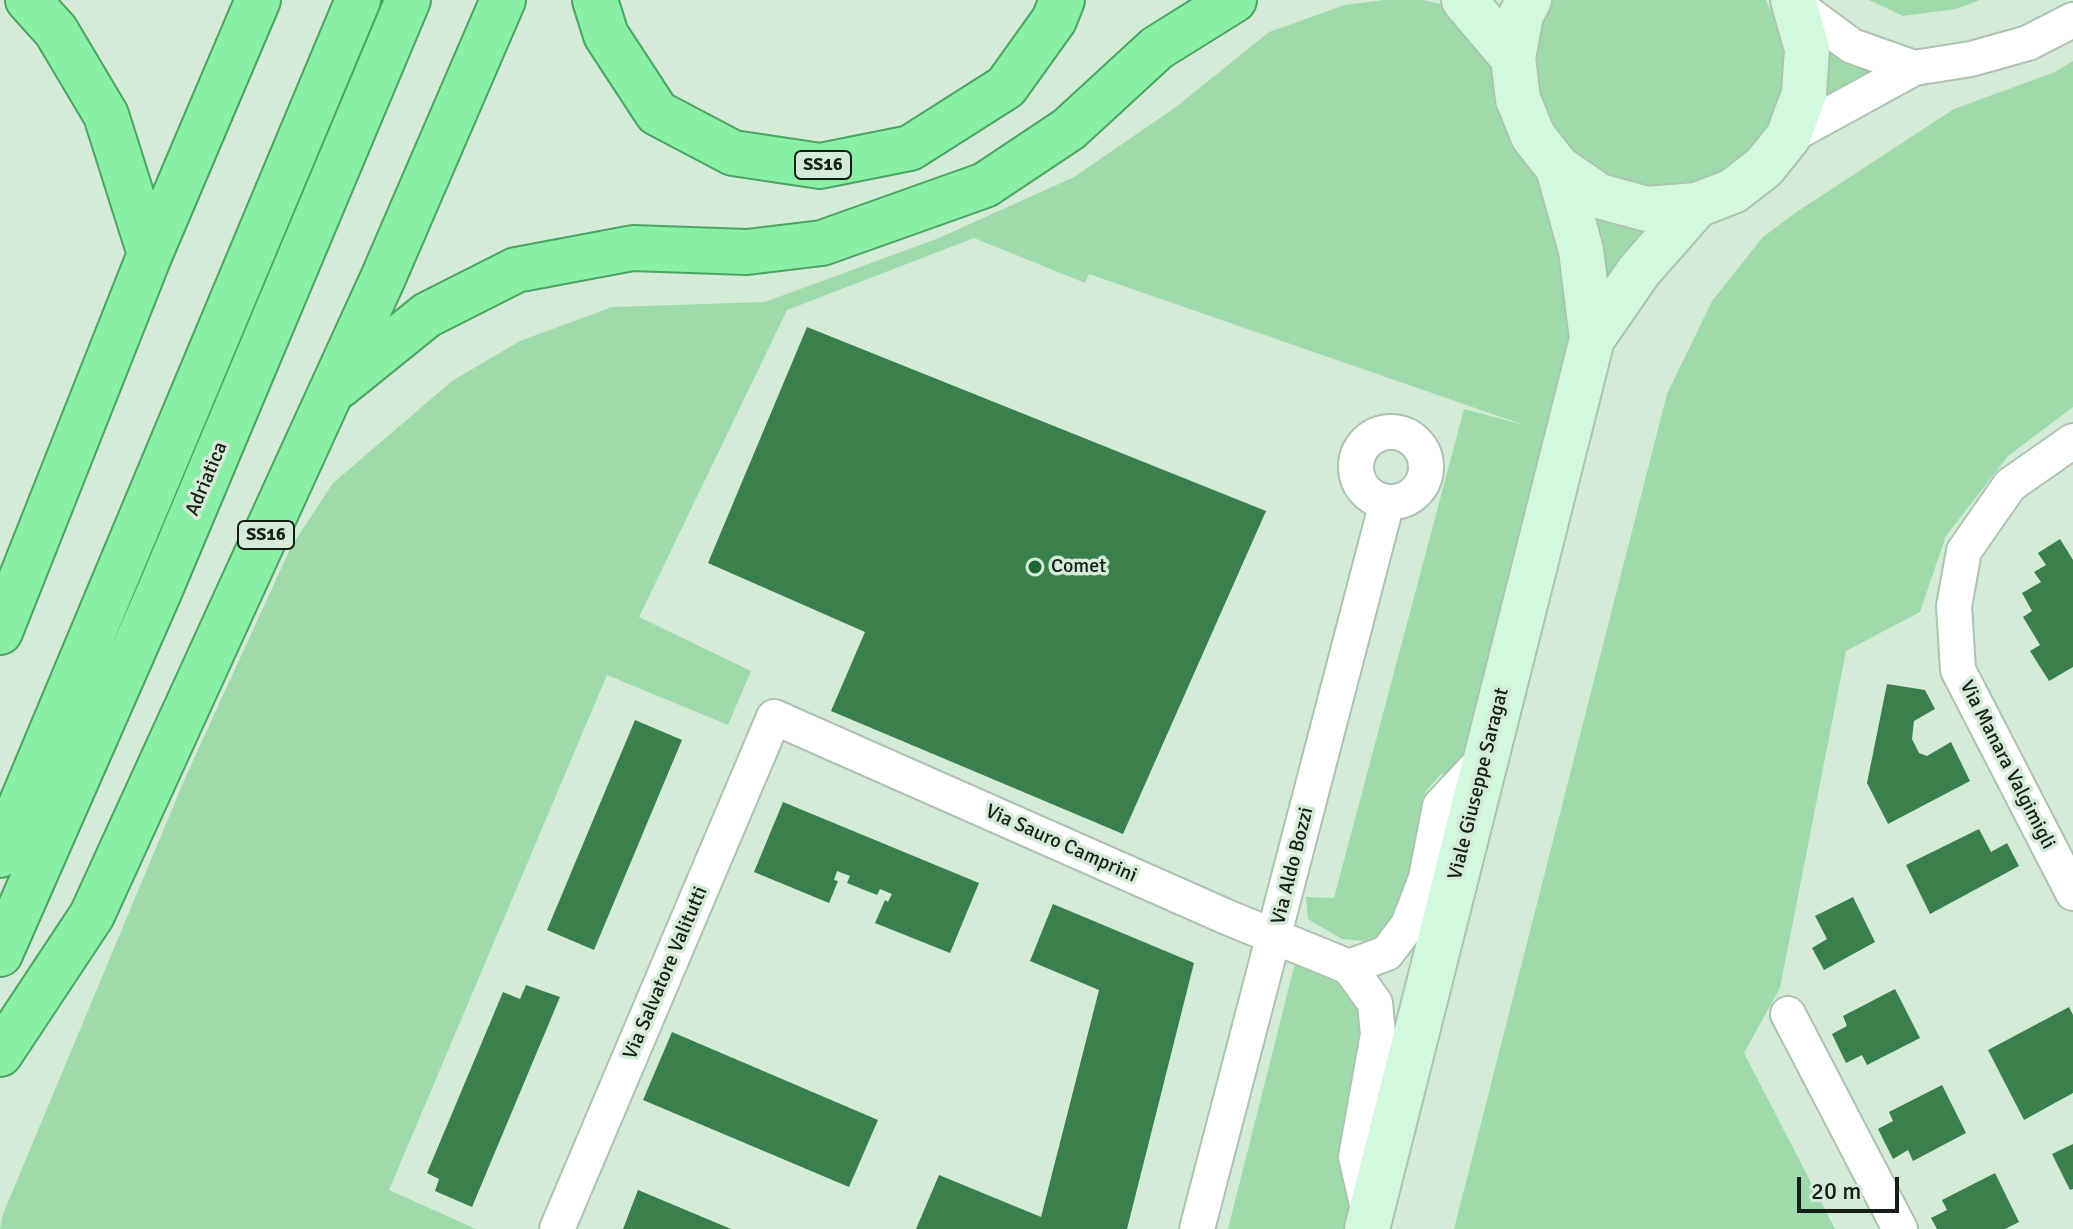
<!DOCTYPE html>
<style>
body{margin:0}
#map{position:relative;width:2073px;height:1229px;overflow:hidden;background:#d3ebd7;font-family:Signika,sans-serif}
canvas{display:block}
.scale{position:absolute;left:1797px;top:1177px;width:102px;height:36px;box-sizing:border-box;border:4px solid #151e17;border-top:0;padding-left:10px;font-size:24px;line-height:28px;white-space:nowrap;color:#151e17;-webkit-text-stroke:6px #d3ebd7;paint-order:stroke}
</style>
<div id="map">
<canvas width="2073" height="1229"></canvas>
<div class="scale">20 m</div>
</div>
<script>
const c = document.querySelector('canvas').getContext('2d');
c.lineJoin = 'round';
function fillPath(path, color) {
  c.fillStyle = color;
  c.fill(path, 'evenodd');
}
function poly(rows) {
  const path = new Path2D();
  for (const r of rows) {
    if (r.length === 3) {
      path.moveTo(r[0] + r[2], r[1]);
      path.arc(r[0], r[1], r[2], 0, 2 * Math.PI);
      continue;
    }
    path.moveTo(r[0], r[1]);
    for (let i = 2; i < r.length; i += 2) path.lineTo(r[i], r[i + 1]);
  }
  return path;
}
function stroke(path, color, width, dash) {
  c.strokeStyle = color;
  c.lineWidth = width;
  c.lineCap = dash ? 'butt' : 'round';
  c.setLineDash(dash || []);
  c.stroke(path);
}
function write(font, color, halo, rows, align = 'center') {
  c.font = font + ' Signika,sans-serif';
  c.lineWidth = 7;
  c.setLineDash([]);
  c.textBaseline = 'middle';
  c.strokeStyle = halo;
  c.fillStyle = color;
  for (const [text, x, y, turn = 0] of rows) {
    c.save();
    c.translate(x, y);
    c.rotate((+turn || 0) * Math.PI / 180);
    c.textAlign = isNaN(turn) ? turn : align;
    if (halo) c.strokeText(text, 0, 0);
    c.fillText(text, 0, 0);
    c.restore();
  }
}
const green = poly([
 [1384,0,1423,0,1444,5,1490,49,1538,174,1571,274,1570,338,1462,768,1441,774,1425,792,1406,889,1377,942,1342,939,1308,919,1306,897,1334,898,1464,409,1524,425,1089,274,1085,283,974,238,787,310,639,617,751,671,728,725,607,675,389,1190,476,1229,0,1229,3,1214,186,776,291,547,333,483,452,381,520,341,612,307,765,302,939,238,1074,177,1176,107,1269,32,1345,5],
 [1549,0,1766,0,1781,34,1784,62,1781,89,1773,116,1759,139,1740,159,1717,175,1691,185,1638,188,1612,180,1567,151,1539,105,1532,52],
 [1869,0,1980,0,1956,9,1903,16],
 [1821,37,1884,70,1817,106],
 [2073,61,2073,407,2008,456,1946,536,1920,612,1846,651,1780,988,1744,1053,1835,1229,1454,1229,1667,394,1712,301,1763,237,1798,211,1954,109,2055,72],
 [1582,205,1619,226,1658,226,1596,313],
 [1295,963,1348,984,1363,1024,1353,1214,1349,1229,1228,1229]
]);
const building = poly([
 [807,327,1266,511,1123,834,831,711,865,632,708,563],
 [2060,539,2073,560,2073,667,2049,681,2030,651,2040,645,2023,617,2032,611,2022,593,2041,582,2034,572,2046,565,2038,553],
 [1887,684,1925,690,1935,709,1914,721,1912,739,1919,753,1927,756,1951,742,1970,781,1888,824,1867,783],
 [635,720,682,740,594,950,547,930],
 [783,802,979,883,950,953,875,923,885,900,888,902,892,894,880,889,877,895,847,883,850,876,837,871,834,880,838,881,829,903,754,872],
 [1979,829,1991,852,2007,843,2019,866,1930,914,1906,865],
 [1853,897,1875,942,1824,970,1812,948,1827,939,1815,916],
 [1053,904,1194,963,1127,1229,916,1229,939,1175,1041,1217,1099,990,1030,961],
 [526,985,560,997,472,1207,435,1191,439,1179,427,1173,503,992,520,999],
 [1895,989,1920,1038,1867,1065,1862,1055,1846,1063,1832,1034,1847,1026,1843,1016],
 [2069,1007,2073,1015,2073,1093,2024,1120,1988,1050],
 [672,1032,878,1120,849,1187,643,1100],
 [1942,1085,1966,1133,1913,1161,1908,1150,1893,1159,1878,1129,1893,1121,1889,1112],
 [2073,1144,2073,1189,2070,1190,2052,1154],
 [1995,1173,2019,1222,2005,1229,1937,1229,1931,1218,1947,1210,1942,1200],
 [638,1190,731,1229,623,1229]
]);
const minor = poly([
 [1795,4,1852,46,1914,68],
 [1788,137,1914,68,1971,59,2028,43,2073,20],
 [1391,467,35],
 [2073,441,2010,485,1964,551,1954,606,1958,670,2073,893],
 [1349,967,1387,953,1408,925,1426,878,1440,806,1486,757],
 [1788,1014,1900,1229],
 [557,1229,774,717,1229,918,1349,967,1375,1003,1378,1034,1356,1157,1369,1213],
 [1197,1229,1387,502]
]);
const secondary = poly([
 [1464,0,1513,58],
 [1529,0,1521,15,1513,58,1518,99,1533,136,1558,168,1599,196,1647,209,1697,205,1733,191,1764,167,1788,137,1804,94,1807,49,1793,0],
 [1592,339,1639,271,1697,205],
 [1367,1229,1592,339,1581,250,1558,168]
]);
const trunk = poly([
 [28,0,56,31,106,115,150,254],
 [595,0,606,35,657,113,733,153,820,166,910,148,1006,87,1054,20,1062,0],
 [339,386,427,315,516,270,633,248,747,252,822,243,985,185,1069,129,1157,48,1234,0],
 [0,632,150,254,258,0],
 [0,855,358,0],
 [0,954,160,590,408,0],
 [0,1054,92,915,383,278,503,0]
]);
const markers = [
 [1035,567,8,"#1c6634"]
];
const shields = [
 [823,165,56],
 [266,535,56]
];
const shieldNames = [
 ["SS16",823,165],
 ["SS16",266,535]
];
const streetNames = [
 ["Adriatica",207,479,-67],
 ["Via Manara Valgimigli",2007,765,63],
 ["Viale Giuseppe Saragat",1479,784,-76],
 ["Via Sauro Camprini",1061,844,24],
 ["Via Aldo Bozzi",1293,866,-76],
 ["Via Salvatore Valitutti",666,973,-67]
];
const poiNames = [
 ["Comet",1051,567]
];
fillPath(green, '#9fdbaa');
fillPath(building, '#39804c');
stroke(minor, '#acc3b0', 38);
stroke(secondary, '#acc3b0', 48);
stroke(trunk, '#4ca364', 48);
stroke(minor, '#fff', 34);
stroke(secondary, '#d2f9dd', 44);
stroke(trunk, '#88efa4', 44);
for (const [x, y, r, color] of markers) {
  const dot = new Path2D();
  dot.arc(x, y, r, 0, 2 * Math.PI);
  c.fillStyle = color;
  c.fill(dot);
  stroke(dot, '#d3ebd7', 3);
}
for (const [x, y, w] of shields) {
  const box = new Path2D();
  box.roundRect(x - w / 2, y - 14, w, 28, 6);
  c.fillStyle = '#d3ebd7';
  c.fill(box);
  stroke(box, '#151e17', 2);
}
write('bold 18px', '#151e17', null, shieldNames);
write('20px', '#151e17', '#d3ebd7', streetNames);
write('20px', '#151e17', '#d3ebd7', poiNames, 'left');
</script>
